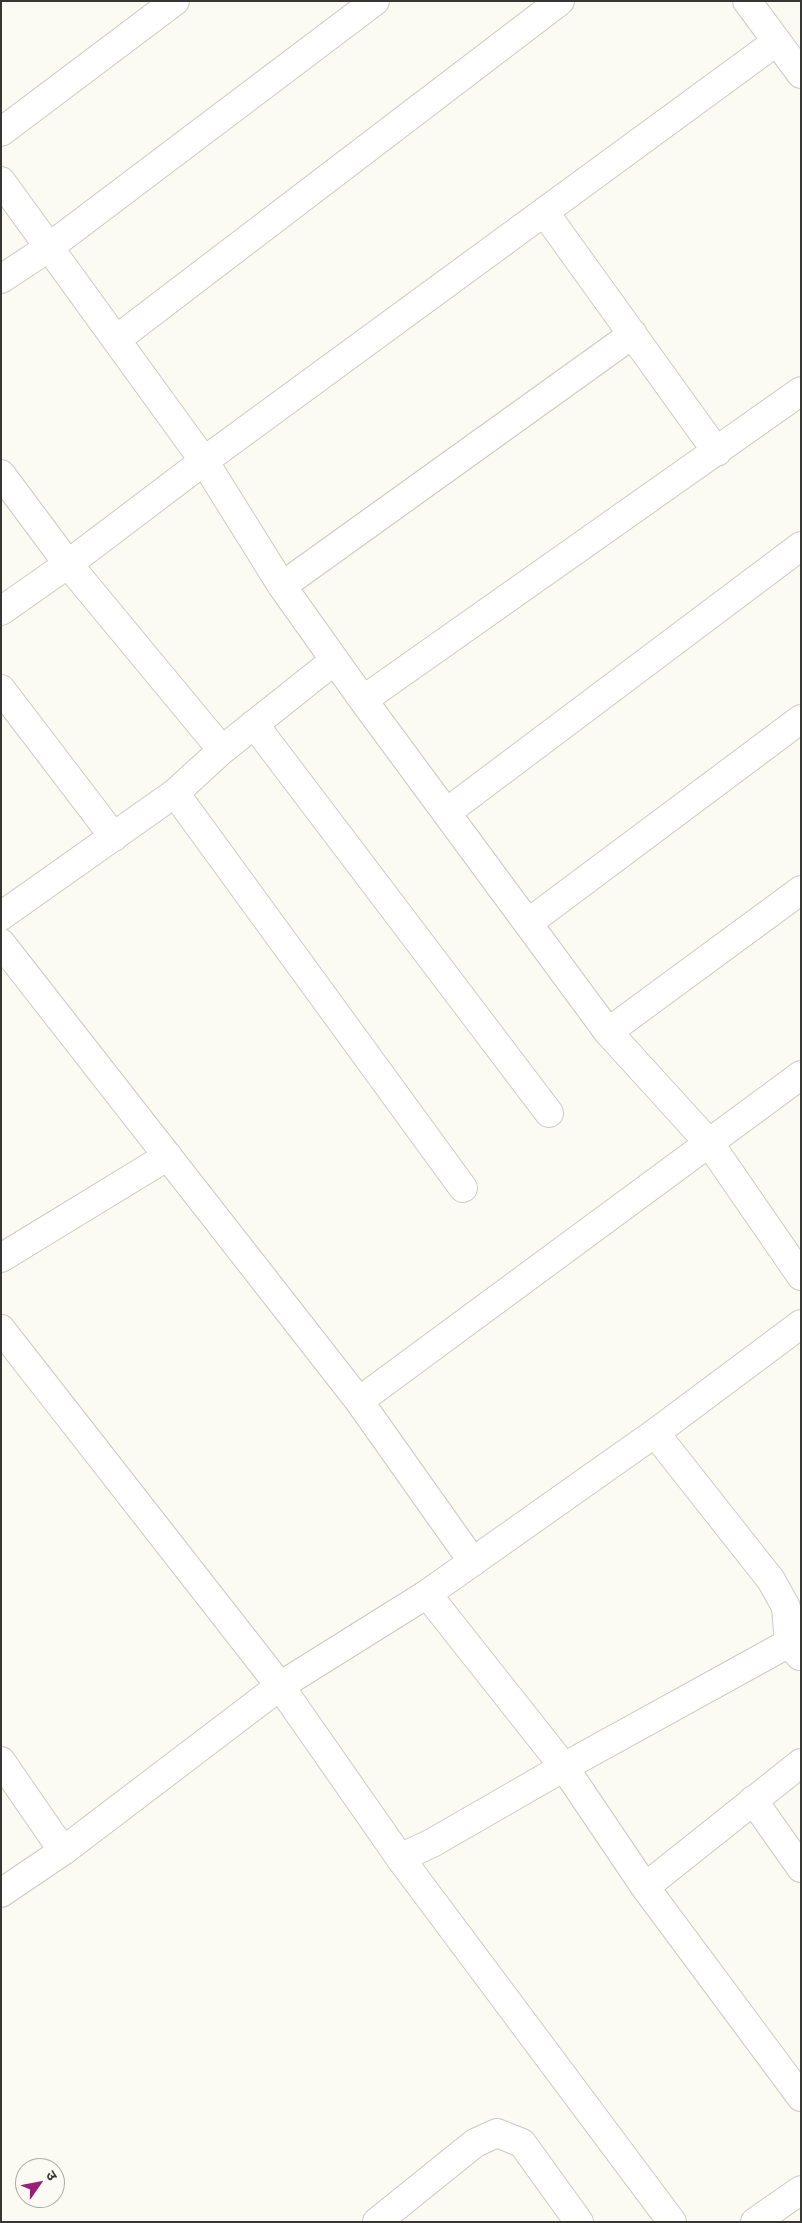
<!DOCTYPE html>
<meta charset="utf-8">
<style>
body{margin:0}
#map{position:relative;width:802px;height:2223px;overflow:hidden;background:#fbfbf3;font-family:Montserrat,"Noto Sans Devanagari",sans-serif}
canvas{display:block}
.frame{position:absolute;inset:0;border:2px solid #363633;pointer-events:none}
.north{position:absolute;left:15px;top:2158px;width:50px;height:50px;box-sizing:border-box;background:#fbfbf3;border:1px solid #acaca6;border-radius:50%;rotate:57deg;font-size:14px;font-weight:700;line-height:20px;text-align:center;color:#363633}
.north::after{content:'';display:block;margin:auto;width:18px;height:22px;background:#9a1f77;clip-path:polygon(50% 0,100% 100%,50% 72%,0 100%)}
</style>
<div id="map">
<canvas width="802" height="2223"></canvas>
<div class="frame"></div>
<div class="north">उ</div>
</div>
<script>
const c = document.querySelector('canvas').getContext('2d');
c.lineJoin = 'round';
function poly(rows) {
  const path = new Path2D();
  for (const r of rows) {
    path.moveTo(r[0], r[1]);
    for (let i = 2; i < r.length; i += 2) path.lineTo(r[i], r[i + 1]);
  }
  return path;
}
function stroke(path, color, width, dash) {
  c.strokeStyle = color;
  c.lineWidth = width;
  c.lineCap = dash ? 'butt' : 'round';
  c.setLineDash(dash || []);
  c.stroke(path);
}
const street = poly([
 [747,1,801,74],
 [1,132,175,1],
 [1,181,204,461,282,586,363,700,608,1032,710,1144,801,1276],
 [545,213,717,452],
 [1,279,48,248,375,1],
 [117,339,560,1],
 [1,474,68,564,222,750],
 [282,586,633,334],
 [1,611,68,564,204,461,776,42],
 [1,689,114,837],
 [363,700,801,391],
 [254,724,549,1113],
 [175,793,463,1188],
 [447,812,801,546],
 [1,916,175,793,222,750,335,660],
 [528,923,801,719],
 [1,943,359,1401,473,1562],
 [608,1032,801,890],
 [1,1258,168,1156],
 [359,1401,801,1075],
 [655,1433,771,1580,786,1607,789,1643,800,1656],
 [427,1594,564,1767,645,1887,801,2097],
 [1,1761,63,1851],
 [753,1800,801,1868],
 [400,1858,432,1843,564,1767,789,1643],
 [645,1887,801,1763],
 [1,1893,63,1851,280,1686,427,1594,655,1433,801,1324],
 [377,2222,475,2143,497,2133,522,2143,579,2222],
 [755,2222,801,2190]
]);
const secondary = poly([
 [1,1329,280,1686,400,1858,672,2222]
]);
stroke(street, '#cacac2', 30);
stroke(secondary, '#cacac2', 30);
stroke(street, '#fff', 28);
stroke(secondary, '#fff', 28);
</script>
